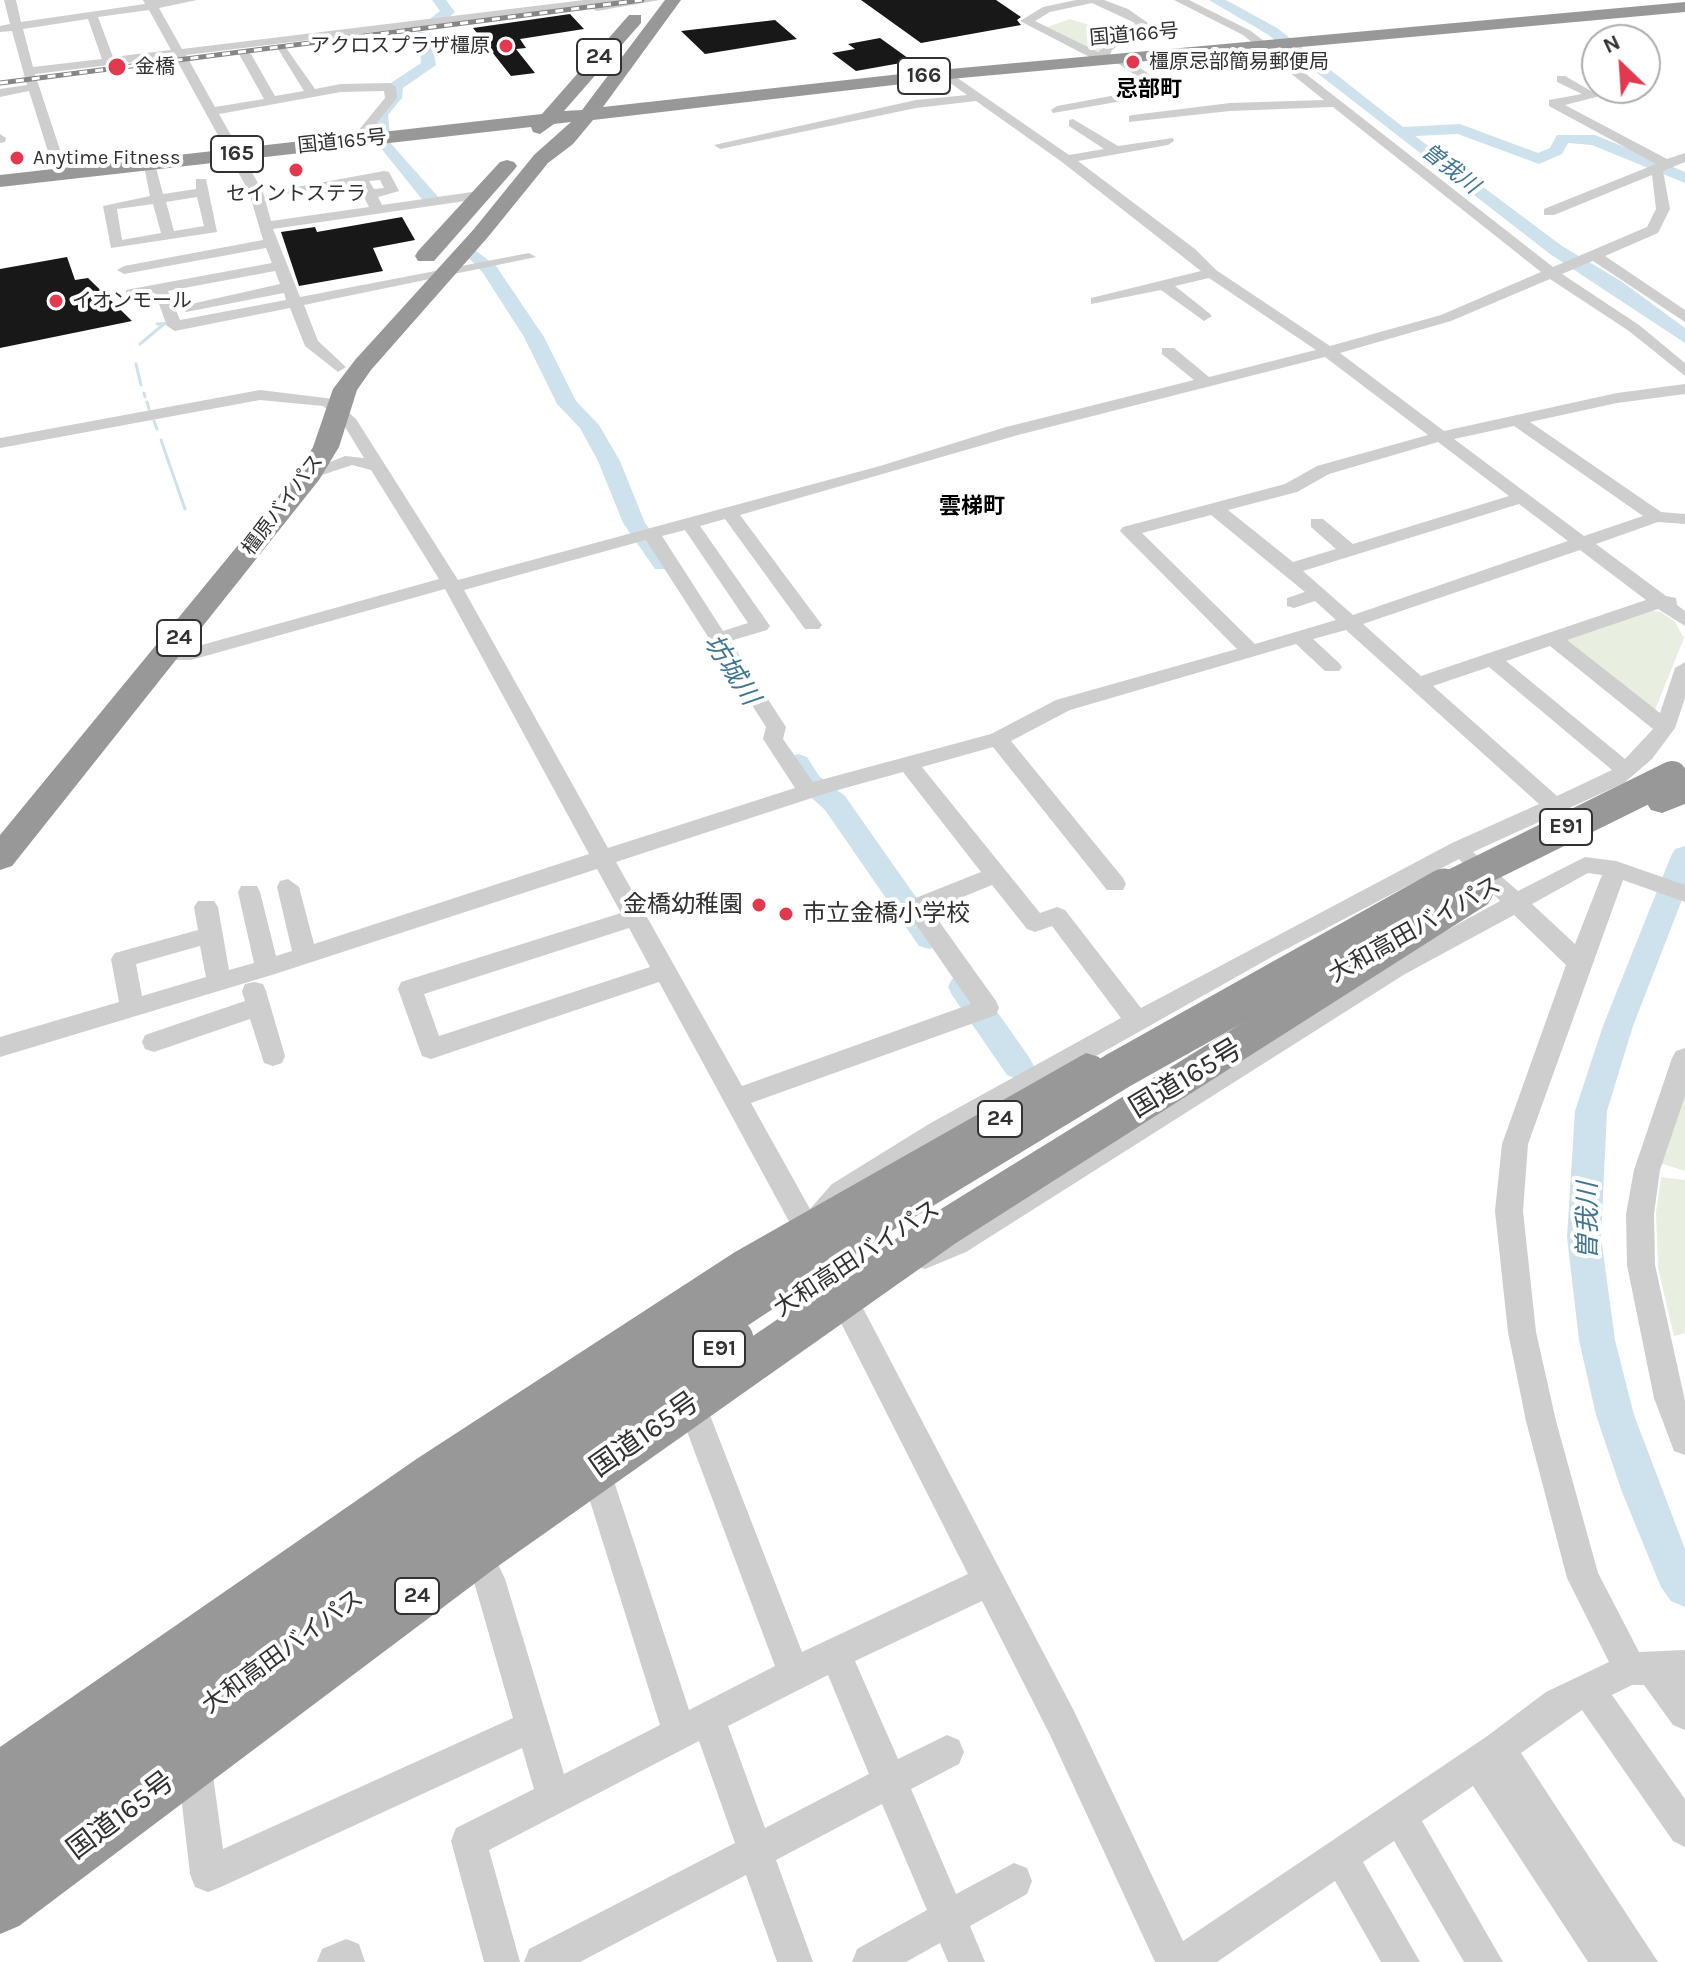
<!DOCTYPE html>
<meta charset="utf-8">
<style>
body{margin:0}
#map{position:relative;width:1685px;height:1962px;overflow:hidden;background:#fff;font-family:Karla,sans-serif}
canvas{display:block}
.north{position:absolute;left:1581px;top:24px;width:80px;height:80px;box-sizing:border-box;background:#fff;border:2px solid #adadad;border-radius:50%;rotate:335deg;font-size:22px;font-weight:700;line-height:32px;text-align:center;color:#313131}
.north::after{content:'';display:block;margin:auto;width:28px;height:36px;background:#e3394e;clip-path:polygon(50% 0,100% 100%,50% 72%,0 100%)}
</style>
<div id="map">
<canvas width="1685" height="1962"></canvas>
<div class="north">N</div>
</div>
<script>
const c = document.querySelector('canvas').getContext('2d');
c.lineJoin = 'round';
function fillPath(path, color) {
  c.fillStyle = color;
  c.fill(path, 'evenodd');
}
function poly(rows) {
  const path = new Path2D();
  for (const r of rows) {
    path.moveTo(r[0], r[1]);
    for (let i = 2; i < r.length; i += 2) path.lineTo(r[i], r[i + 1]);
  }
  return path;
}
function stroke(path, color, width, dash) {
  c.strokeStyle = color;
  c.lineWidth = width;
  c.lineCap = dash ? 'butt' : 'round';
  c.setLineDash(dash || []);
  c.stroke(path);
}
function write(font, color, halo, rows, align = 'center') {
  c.font = font + ' Karla,"Noto Sans JP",sans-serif';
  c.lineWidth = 8;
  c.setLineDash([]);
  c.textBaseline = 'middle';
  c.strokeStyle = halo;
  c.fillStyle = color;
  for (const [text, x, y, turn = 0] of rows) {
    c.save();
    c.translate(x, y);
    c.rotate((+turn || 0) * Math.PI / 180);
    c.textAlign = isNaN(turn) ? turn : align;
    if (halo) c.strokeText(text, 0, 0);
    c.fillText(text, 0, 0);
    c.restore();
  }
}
const green = poly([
 [1070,19,1089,25,1106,45,1100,47,1103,50,1089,54,1039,30],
 [1649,610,1661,612,1675,622,1684,638,1653,715,1566,645,1567,639],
 [1685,1094,1685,1171,1660,1163],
 [1661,1177,1685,1180,1685,1333,1674,1336,1658,1268,1656,1212]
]);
const stream = poly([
 [157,324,172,323],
 [140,344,164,324],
 [136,364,141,385],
 [144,393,145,397],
 [147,402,149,409],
 [154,421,157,429],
 [161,440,185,509]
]);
const river = poly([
 [432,0,446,0,455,12,441,24,431,24,431,18,440,11,432,0],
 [1209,0,1226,0,1277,28,1403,127,1460,124,1538,153,1550,148,1557,135,1595,135,1685,172,1685,183,1592,145,1568,143,1562,154,1539,164,1458,134,1415,136,1562,246,1621,281,1685,328,1685,343,1550,254,1267,34,1209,0],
 [418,31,430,34,436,65,403,88,402,98,388,115,390,134,386,138,440,199,431,204,425,203,376,142,380,138,374,134,372,115,386,97,391,83,421,63,418,31],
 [475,250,496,266,544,337,576,401,599,425,620,461,645,523,675,564,671,569,655,569,623,523,598,461,580,428,557,404,524,337,483,273,466,255,475,250],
 [798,754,807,757,819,776,845,796,939,930,944,938,939,946,929,949,919,946,825,810,801,788,785,763,789,757,798,754],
 [1685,846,1685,892,1633,1026,1607,1111,1601,1237,1615,1340,1634,1415,1685,1549,1685,1607,1671,1601,1661,1587,1622,1492,1596,1415,1579,1340,1567,1237,1575,1111,1603,1026,1671,856,1675,849,1685,846],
 [963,975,974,979,1029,1057,1034,1066,1029,1075,1018,1079,1007,1075,952,995,948,987,952,979,963,975]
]);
const building = poly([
 [861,0,996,0,1021,17,1017,20,1021,25,921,43],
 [570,14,584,29,520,39,526,48,516,49,535,73,511,76,473,28],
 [775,20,797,39,705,54,681,31],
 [880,38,912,61,856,71,832,53,855,49,848,44],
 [402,217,415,240,373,248,383,271,299,286,281,232,315,227,317,232],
 [67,257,75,280,88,278,132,321,0,348,0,269]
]);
const minor = poly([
 [4,0,16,0,21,22,145,4,143,0,197,0,159,8,182,49,584,0,660,0,597,11,591,8,594,5,186,55,215,107,264,99,239,54,245,50,251,54,275,96,304,91,278,49,284,45,315,89,341,84,390,83,396,87,397,98,370,131,370,143,365,144,359,140,358,131,385,98,384,91,341,92,219,114,263,192,271,221,369,207,357,183,288,194,281,190,384,171,389,172,399,191,378,197,382,205,479,191,486,195,479,199,273,229,300,297,529,253,536,257,304,305,318,341,346,367,338,372,305,346,290,308,175,331,167,326,155,293,126,296,126,290,131,289,272,263,266,248,124,274,117,270,124,266,263,240,249,192,175,57,35,74,68,174,56,177,29,91,0,97,0,89,27,85,12,31,0,32,0,26,10,24,4,0],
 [149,10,171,50,113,57,98,17,149,10],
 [88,19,102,59,33,67,23,29,88,19],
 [380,180,384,188,374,189,369,181,380,180],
 [275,271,280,284,178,307,186,312,284,293,286,300,180,320,168,291,275,271],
 [1076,0,1104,0,1128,9,1148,23,1112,50,1107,63,1103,64,1020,21,1043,7,1076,0],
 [1092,3,1135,23,1098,52,1035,21,1050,12,1092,3],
 [1174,0,1189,0,1251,31,1553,267,1647,227,1656,209,1652,175,1554,215,1544,215,1544,209,1656,164,1549,106,1549,100,1582,94,1557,82,1557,76,1565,76,1600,96,1565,105,1667,159,1685,153,1685,162,1663,171,1670,209,1658,233,1605,256,1685,310,1685,322,1593,261,1562,274,1639,325,1685,363,1685,376,1629,331,1550,279,1451,321,1340,353,1444,431,1617,393,1685,384,1685,394,1617,403,1530,422,1661,512,1685,514,1685,524,1658,522,1596,544,1666,596,1676,598,1677,605,1685,611,1685,626,1658,609,1567,640,1660,713,1675,668,1685,662,1685,698,1675,728,1652,759,1624,783,1473,852,1518,891,1585,857,1616,861,1685,885,1685,902,1623,880,1528,1144,1523,1211,1536,1332,1556,1421,1598,1573,1639,1652,1685,1650,1685,1730,1673,1725,1644,1685,1632,1685,1612,1695,1685,1799,1685,1847,1673,1841,1582,1710,1521,1753,1658,1962,1588,1962,1473,1786,1422,1821,1503,1962,1464,1962,1394,1841,1363,1862,1420,1962,1381,1962,1335,1881,1217,1962,1155,1962,1050,1735,982,1601,855,1661,898,1759,947,1735,959,1740,964,1752,959,1764,911,1789,956,1894,1014,1863,1027,1868,1032,1881,1027,1894,970,1926,985,1962,948,1962,940,1943,906,1962,852,1962,857,1949,927,1910,882,1804,776,1860,813,1962,777,1962,746,1875,580,1962,524,1962,529,1949,735,1843,699,1741,489,1850,520,1962,484,1962,451,1841,456,1828,534,1789,522,1748,221,1887,208,1892,195,1887,190,1874,177,1761,182,1749,194,1744,206,1749,211,1761,223,1849,513,1718,474,1582,457,1545,462,1534,473,1529,484,1534,505,1579,564,1774,660,1725,580,1469,584,1459,595,1454,606,1459,610,1469,689,1710,775,1666,676,1402,681,1392,691,1388,701,1392,802,1652,968,1574,798,1238,659,982,431,1059,422,1056,398,989,401,982,621,913,597,869,275,974,0,1057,0,1037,119,1002,111,959,115,953,198,930,194,907,198,901,214,901,218,907,229,970,254,963,238,892,241,886,257,886,260,892,276,956,292,951,277,887,280,881,288,879,299,887,314,944,589,854,445,589,191,660,167,660,157,654,160,650,191,648,439,579,371,470,352,465,310,479,301,474,345,456,364,458,342,422,323,406,260,400,0,448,0,438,260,390,334,399,356,419,458,580,880,466,1006,427,1194,380,1162,354,1162,348,1174,348,1209,377,1316,350,1209,278,1175,286,1209,313,1212,316,1204,321,1161,290,1091,304,1091,298,1201,271,1062,162,976,101,916,108,720,149,714,145,916,100,967,95,942,77,940,74,946,70,1069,155,1104,149,1069,126,1069,120,1073,119,1118,146,1173,138,1174,141,1168,145,1078,161,1195,249,1216,270,1330,346,1441,315,1541,272,1333,107,1230,111,1129,122,1129,116,1133,115,1230,103,1324,100,1243,35,1174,0],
 [1325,357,1428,435,1317,466,1285,484,1123,527,1120,531,1237,649,1056,700,991,734,813,782,783,739,786,727,730,641,767,630,770,626,700,526,725,519,805,629,819,629,822,625,819,621,740,515,1018,435,1325,357],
 [1514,426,1643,516,1584,536,1454,439,1514,426],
 [1438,442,1509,496,1353,544,1323,519,1311,519,1311,527,1336,549,1293,562,1228,510,1297,492,1329,474,1438,442],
 [1519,504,1568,541,1353,615,1303,571,1519,504],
 [1211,515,1305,592,1287,598,1287,606,1294,608,1315,601,1336,620,1255,644,1142,533,1211,515],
 [685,530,748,623,723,631,662,536,685,530],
 [646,540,766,727,763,739,795,788,608,848,464,590,646,540],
 [1580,550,1646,600,1421,676,1363,624,1580,550],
 [1346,630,1539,804,1452,843,1141,1008,1065,910,1057,907,1040,913,922,767,993,747,1107,890,1123,890,1126,884,1123,878,1011,741,1070,710,1296,644,1325,671,1339,671,1342,667,1339,663,1313,639,1346,630],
 [1550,646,1653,729,1625,759,1506,661,1550,646],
 [1489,667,1612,770,1557,796,1433,686,1489,667],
 [903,772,981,872,908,901,904,907,971,1004,742,1086,616,862,827,793,903,772],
 [1459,859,1500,901,1389,962,946,1234,915,1248,911,1257,915,1266,925,1269,966,1252,1405,974,1514,915,1566,965,1502,1144,1495,1211,1508,1332,1526,1421,1567,1578,1609,1662,1546,1692,1486,1737,1183,1941,1074,1711,821,1228,830,1225,850,1200,947,1140,1277,954,1459,859],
 [1588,873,1602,875,1575,944,1532,904,1588,873],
 [992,885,1027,929,1035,932,1052,926,1121,1018,929,1124,832,1184,810,1209,751,1103,996,1015,999,1008,996,1001,931,910,992,885],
 [629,928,650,967,439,1036,424,994,629,928],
 [200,946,206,977,142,996,136,964,200,946],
 [828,1675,869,1774,765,1828,728,1726,828,1675],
 [1120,55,1175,91,1175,97,1163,94,1053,113,1051,110,1057,106,1154,88,1116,62,1116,56,1120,55],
 [0,134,6,138,5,142,0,143,0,134],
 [143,161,155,164,163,194,196,189,196,179,206,179,217,232,111,248,103,206,150,196,143,161],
 [197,197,204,226,174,231,166,202,197,197],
 [153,204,161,233,122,240,117,209,153,204],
 [254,982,263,984,266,991,285,1056,282,1063,273,1066,264,1063,250,1019,154,1052,145,1049,142,1042,145,1035,245,1001,242,991,245,984,254,982],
 [1685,1048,1685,1096,1660,1170,1654,1214,1655,1265,1685,1401,1685,1455,1674,1451,1654,1398,1627,1265,1626,1214,1634,1170,1672,1058,1676,1051,1685,1048],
 [346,1939,359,1944,365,1962,317,1962,322,1949,346,1939]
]);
const highway = poly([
 [665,0,681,0,603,107,928,71,1685,2,1685,12,928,81,593,120,573,144,548,163,488,237,371,370,357,390,339,447,319,480,12,866,0,870,0,835,299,471,313,447,333,389,355,360,474,229,534,155,571,122,554,124,540,134,533,132,531,127,0,187,0,175,542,114,629,15,641,15,641,23,564,111,582,110,665,0],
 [507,160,514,162,517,166,514,170,434,261,418,261,415,256,418,251,500,162,507,160],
 [1685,780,1685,804,1662,813,1651,810,1646,802,1651,794,1685,780],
 [1476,882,1488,886,1493,895,1488,904,956,1243,494,1569,19,1926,0,1934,0,1874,460,1535,928,1217,1464,886,1476,882],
 [1086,1053,1099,1057,1105,1068,1099,1079,765,1278,450,1490,18,1796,0,1804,0,1747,418,1458,735,1252,1086,1053]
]);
const rail = poly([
 [0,83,642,0]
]);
const highwayBridgeFar2 = poly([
 [1441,890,1672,776]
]);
const highwayBridgeFar1 = poly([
 [657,1362,877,1217,1119,1070,1444,888],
 [700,1362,734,1339]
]);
const highwayBridge = poly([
 [0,1822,316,1592,660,1360],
 [0,1861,333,1615,703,1360]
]);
const markers = [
 [506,46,8,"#e3394e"],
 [1133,62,8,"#e3394e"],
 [117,67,10,"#e3394e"],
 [17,158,8,"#e3394e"],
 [296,170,8,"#e3394e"],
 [56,301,8,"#e3394e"],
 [759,905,8,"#e3394e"],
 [786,914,8,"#e3394e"]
];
const farStreetnames = [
 ["国道166号",1134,35,-5],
 ["国道165号",342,142,-6],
 ["橿原バイパス",283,505,-53]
];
const farPoinames = [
 ["アクロスプラザ橿原",490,46,"right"],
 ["橿原忌部簡易郵便局",1149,62],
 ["金橋",135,67],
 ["Anytime Fitness",33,158],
 ["セイントステラ",296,194,"center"],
 ["イオンモール",72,301]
];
const shields = [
 [599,57,44],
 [924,76,52],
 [237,154,52],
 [179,638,44],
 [1566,827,52],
 [1000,1119,44],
 [719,1349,52],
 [417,1596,44]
];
const shieldNames = [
 ["24",599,57],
 ["166",924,76],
 ["165",237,154],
 ["24",179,638],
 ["E91",1566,827],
 ["24",1000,1119],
 ["E91",719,1349],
 ["24",417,1596]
];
const farNeighbourhoodnames = [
 ["忌部町",1149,90],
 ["雲梯町",972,507]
];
const farWaternames = [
 ["曽我川",1450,169,38]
];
const poiNames = [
 ["金橋幼稚園",743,905],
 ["市立金橋小学校",802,914,"left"]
];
const streetNames = [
 ["大和高田バイパス",1415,930,-29],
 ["大和高田バイパス",857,1259,-33],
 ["大和高田バイパス",283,1652,-36]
];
const waterNames = [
 ["坊城川",731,670,57],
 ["曽我川",1589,1221,-90]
];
const nearStreetnames = [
 ["国道165号",1186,1079,-31],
 ["国道165号",645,1435,-35],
 ["国道165号",121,1816,-37]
];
fillPath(green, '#e8eee0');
stroke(stream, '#cde2ed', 3);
fillPath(river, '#cde2ed');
fillPath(building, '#181818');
fillPath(minor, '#cecece');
fillPath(highway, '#989898');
stroke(rail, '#868686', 5);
stroke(rail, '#fff', 3, [8]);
stroke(highwayBridgeFar2, '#989898', 30);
stroke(highwayBridgeFar1, '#989898', 39);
stroke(highwayBridge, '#989898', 49);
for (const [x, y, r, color] of markers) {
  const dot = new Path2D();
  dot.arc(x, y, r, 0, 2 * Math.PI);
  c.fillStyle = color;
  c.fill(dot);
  stroke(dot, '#fff', 3);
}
write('20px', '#313131', '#fff', farStreetnames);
write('20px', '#313131', '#fff', farPoinames, 'left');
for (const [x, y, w] of shields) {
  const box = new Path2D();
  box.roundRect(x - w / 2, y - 18, w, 36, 6);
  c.fillStyle = '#fff';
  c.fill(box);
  stroke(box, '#313131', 2);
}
write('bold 22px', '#313131', null, shieldNames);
write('bold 22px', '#000', '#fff', farNeighbourhoodnames);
write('italic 22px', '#3f7793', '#fff', farWaternames);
write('24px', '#313131', '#fff', poiNames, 'right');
write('24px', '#313131', '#fff', streetNames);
write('italic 26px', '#3f7793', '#fff', waterNames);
write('28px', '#313131', '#fff', nearStreetnames);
</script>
